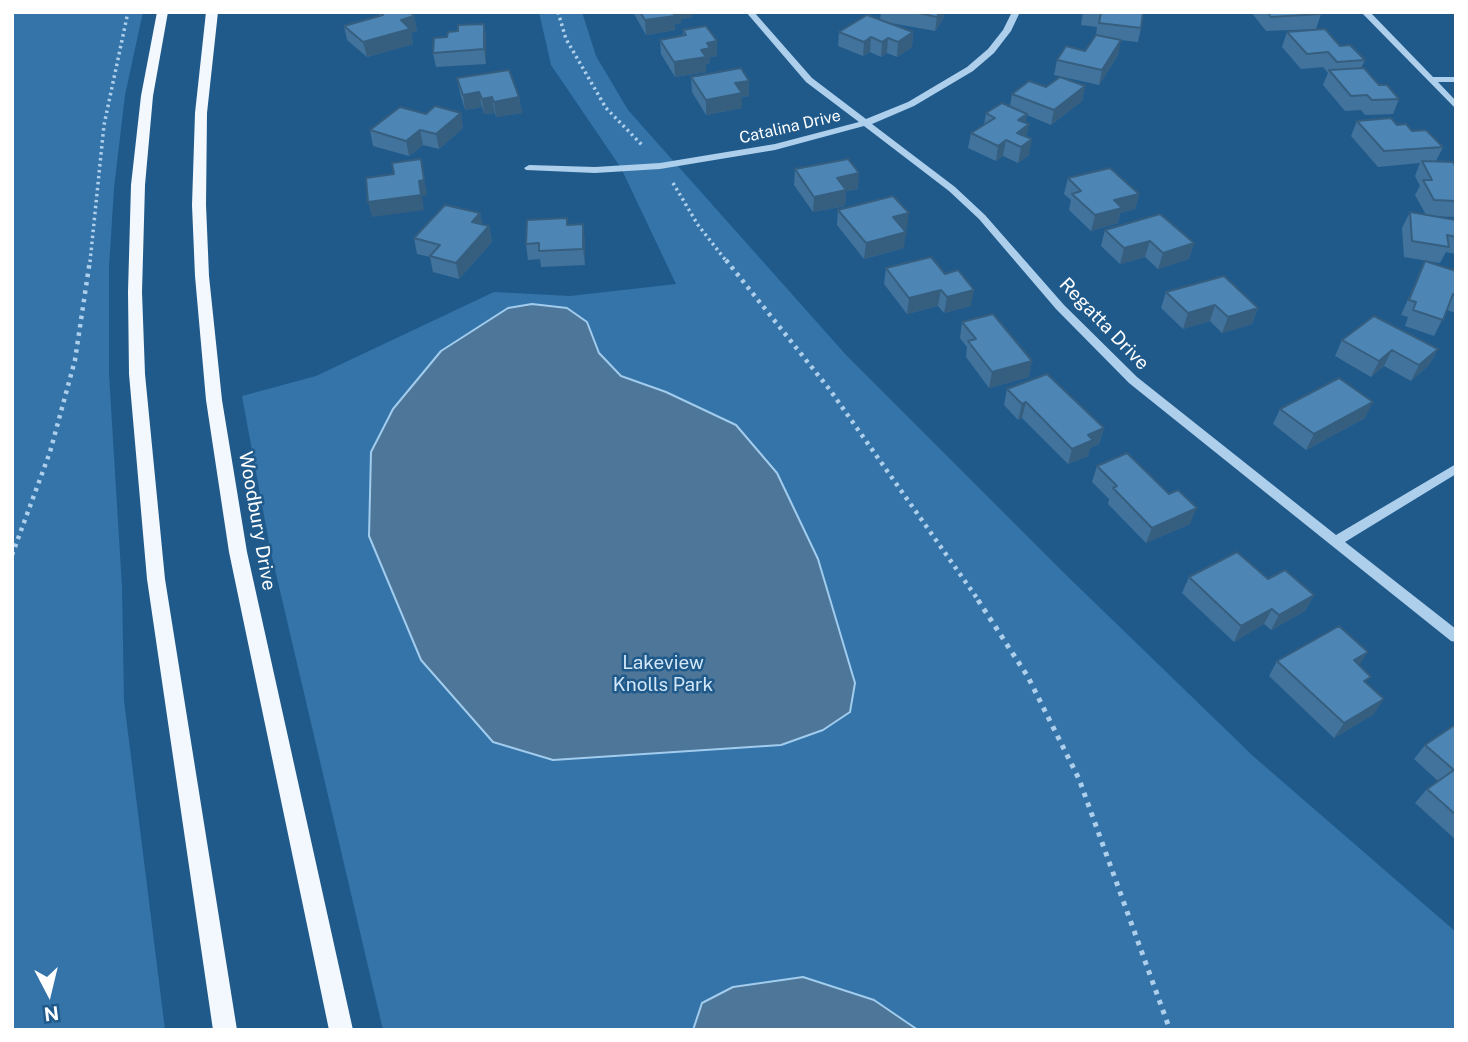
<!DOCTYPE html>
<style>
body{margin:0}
#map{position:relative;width:1468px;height:1042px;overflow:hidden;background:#205a8b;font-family:"Public Sans",sans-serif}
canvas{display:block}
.frame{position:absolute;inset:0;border:14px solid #fff;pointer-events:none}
.north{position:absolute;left:14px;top:958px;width:70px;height:70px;-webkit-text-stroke:5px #205a8b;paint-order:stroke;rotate:173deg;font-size:19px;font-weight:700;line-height:28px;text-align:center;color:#fff}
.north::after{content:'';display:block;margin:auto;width:24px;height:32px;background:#fff;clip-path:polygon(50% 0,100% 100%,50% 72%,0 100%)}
</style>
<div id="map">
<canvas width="1468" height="1042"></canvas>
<div class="frame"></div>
<div class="north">N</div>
</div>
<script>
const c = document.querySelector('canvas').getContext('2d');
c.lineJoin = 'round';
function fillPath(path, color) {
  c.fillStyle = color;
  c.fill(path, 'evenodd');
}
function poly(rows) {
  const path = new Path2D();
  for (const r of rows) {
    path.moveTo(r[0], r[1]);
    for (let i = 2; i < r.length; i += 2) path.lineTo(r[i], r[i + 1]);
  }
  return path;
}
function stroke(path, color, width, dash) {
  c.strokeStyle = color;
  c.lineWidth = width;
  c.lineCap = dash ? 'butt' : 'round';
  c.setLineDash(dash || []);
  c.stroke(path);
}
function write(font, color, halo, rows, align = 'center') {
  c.font = font + ' "Public Sans",sans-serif';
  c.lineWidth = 5;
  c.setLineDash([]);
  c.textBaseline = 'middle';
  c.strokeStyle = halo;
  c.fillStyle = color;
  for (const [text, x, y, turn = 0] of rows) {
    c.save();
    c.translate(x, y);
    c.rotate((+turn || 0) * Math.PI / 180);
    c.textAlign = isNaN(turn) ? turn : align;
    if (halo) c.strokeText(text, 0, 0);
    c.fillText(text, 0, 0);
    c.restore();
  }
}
const green = poly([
 [12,12,143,12,125,95,114,188,109,267,109,374,122,587,124,701,165,1030,12,1030],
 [539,12,582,12,596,56,628,110,847,356,1063,572,1253,756,1456,932,1456,1030,383,1030,270,548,242,396,316,376,494,292,570,296,676,284,621,168,551,65]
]);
const water = poly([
 [532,304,567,308,587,322,599,353,621,376,666,392,736,425,777,473,818,559,855,683,850,712,823,730,781,745,553,760,493,742,421,660,369,536,371,452,393,409,441,351,508,308,532,304],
 [803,977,874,1000,918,1030,693,1030,702,1003,733,987,803,977]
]);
const pathFar2 = poly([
 [558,12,566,39,606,108,643,146],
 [673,183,698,225,727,262],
 [90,262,104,125,128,12]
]);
const pathFar1 = poly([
 [726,260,830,390,979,601],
 [12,555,50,452,75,360,90,260]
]);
const path = poly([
 [978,600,1028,677,1079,779,1170,1030]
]);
const minor = poly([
 [746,12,754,12,812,78,866,119,908,102,967,67,988,49,1003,30,1012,12,1020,12,1011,31,994,53,973,71,914,106,872,124,955,187,985,215,1064,305,1137,377,1336,535,1456,464,1456,474,1345,542,1456,629,1456,642,1451,641,1331,545,1129,383,1056,309,979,219,949,191,864,126,775,150,660,169,595,173,526,170,524,168,529,165,595,167,660,163,775,144,859,122,806,82,746,12],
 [1361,12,1370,12,1433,77,1456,77,1456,82,1438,82,1456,101,1456,109,1361,12]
]);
const major = poly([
 [157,12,168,12,153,96,145,185,142,292,145,374,165,579,237,1030,213,1030,147,579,129,374,128,292,131,185,141,96,157,12],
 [206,12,218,12,207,113,206,205,209,276,222,400,247,552,353,1030,329,1030,229,552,206,400,195,276,192,205,195,113,206,12]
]);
const wall = poly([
 [379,12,410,12,414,16,417,31,411,33,413,44,367,57,347,40,344,26,379,16],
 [633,12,692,12,692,17,681,19,681,23,675,24,675,30,646,35],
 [881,12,944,12,943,19,935,31,885,22,913,32,912,47,897,57,887,53,881,57,870,52,863,56,838,46,839,32,880,20],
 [1083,12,1134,12,1141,28,1138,42,1120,40,1118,55,1099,85,1054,75,1057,60,1085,51,1096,35,1097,27,1081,25],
 [1251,12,1320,12,1321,14,1316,29,1266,31],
 [1432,12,1456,12,1456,13,1433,14],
 [484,24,486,38,486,64,436,67,433,53,447,37,458,31],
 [683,30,717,56,710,57,710,63,706,64,706,72,675,77,661,54,660,40,683,36],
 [1287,32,1340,46,1365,60,1361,68,1379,85,1399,99,1393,114,1365,115,1361,110,1345,111,1323,85,1328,73,1323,67,1301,69,1282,47],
 [691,77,749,81,749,96,742,97,742,108,706,115,692,92],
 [457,78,519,97,522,113,496,117,495,113,484,114,482,107,465,110,460,93],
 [1085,86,1082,101,1051,125,1027,115,1025,123,1029,155,1018,163,1003,156,996,161,968,148,971,133,984,125,986,113,1010,106,1012,94,1046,87],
 [461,113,463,128,439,149,423,145,409,156,373,146,370,130,426,114],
 [1357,121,1397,125,1412,131,1443,147,1436,161,1456,167,1456,217,1431,216,1456,220,1456,254,1446,252,1440,263,1404,257,1402,228,1410,212,1426,215,1415,195,1420,186,1415,176,1420,163,1378,167,1351,136],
 [795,169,858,189,846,191,845,206,813,212,794,185],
 [1068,178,1139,194,1135,209,1120,213,1118,223,1091,231,1069,210,1071,200,1064,194],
 [838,210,907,229,904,230,904,248,864,259,837,225],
 [480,213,482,224,489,226,492,242,459,279,433,272,430,257,417,254,414,238],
 [568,225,585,240,585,265,541,267,540,259,528,260,526,244],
 [1105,230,1194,243,1189,259,1158,269,1145,257,1120,264,1101,246],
 [931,257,971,306,944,313,938,306,907,314,884,284,886,268],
 [1425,261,1456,271,1456,313,1447,310,1434,336,1405,326,1408,317,1401,315],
 [1166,292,1258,308,1252,324,1222,333,1210,321,1183,329,1161,308],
 [962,322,1029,377,989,388,966,357,967,347,960,338],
 [1342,340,1438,349,1429,365,1411,381,1384,366,1371,377,1335,356],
 [1007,389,1104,428,1099,444,1090,448,1088,456,1068,464,1022,418,1018,420,1004,405],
 [1280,409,1365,418,1306,450,1273,424],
 [1097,466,1190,524,1146,543,1108,504,1109,499,1092,482],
 [1189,577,1268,579,1314,595,1305,611,1271,630,1264,624,1234,642,1182,593],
 [1277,661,1360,665,1374,714,1334,738,1269,676],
 [1456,724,1456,840,1415,803,1427,789,1438,781,1414,759,1425,745]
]);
const shadedWall = poly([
 [672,12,692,12,692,17,681,19,681,23,675,24,675,30,646,35,645,20],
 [940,12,944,12,943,19,935,31,937,17],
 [414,16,417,31,411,33,413,44,367,57,363,42,401,20],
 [484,24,486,38,486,64,484,49],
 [913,32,912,47,897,57,898,42],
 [871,37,870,52,863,56,864,42],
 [888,38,887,53,881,57,882,42],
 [1121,40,1118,55,1099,85,1102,70],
 [717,41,717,56,710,57,710,63,706,64,706,72,675,77,674,62,701,50,707,43],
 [749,81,749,96,742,97,742,108,706,115,706,100,735,83],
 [1085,86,1082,101,1051,125,1054,110],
 [479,92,482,107,465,110,463,95],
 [492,97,495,113,484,114,482,99],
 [519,97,522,113,496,117,494,102],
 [461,113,463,128,439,149,436,134],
 [1027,114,1024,128,1029,124,1026,140,1017,146,1018,120],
 [420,130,423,145,409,156,406,141],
 [1032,139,1029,155,1018,163,1021,147],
 [1006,140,1003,156,996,161,998,146],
 [421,159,427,195,422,196,424,210,372,217,368,202,419,181],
 [859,173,858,189,846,191,845,206,813,212,814,197,837,178],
 [1139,194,1135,209,1120,213,1118,223,1091,231,1095,215,1114,200],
 [480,213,483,229,472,222],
 [909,213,907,229,891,233,893,217],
 [583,224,585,240,585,265,583,249],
 [489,226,492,242,459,279,456,263],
 [906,232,904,248,864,259,866,243],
 [1150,241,1145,257,1120,264,1124,248],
 [1194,243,1189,259,1158,269,1163,253],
 [941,290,938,306,907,314,909,298],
 [974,290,971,306,944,313,947,297],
 [1215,305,1210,321,1183,329,1188,313],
 [1258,308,1252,324,1222,333,1228,317],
 [1438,349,1429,365,1411,381,1419,365],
 [1392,350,1384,366,1371,377,1379,361],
 [1032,361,1029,377,989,388,992,372],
 [1026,402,1022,418,1018,420,1022,404],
 [1373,402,1365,418,1306,450,1314,434],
 [1104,428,1099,444,1090,448,1088,456,1068,464,1072,449,1088,435],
 [1197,508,1190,524,1146,543,1152,528],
 [1314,595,1305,611,1271,630,1279,615],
 [1272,609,1264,624,1234,642,1241,626],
 [1368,652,1358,667,1354,660],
 [1384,699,1374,714,1334,738,1344,723]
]);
const building = poly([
 [381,12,410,12,414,16,401,20,410,29,363,42,344,26,383,15,381,12],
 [640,12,673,12,675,16,645,20,640,12],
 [914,12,940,12,937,17,914,12],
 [1097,12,1143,13,1141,28,1099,23,1101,13,1097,12],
 [1267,12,1320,12,1321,14,1271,17,1267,12],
 [867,15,913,32,898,42,888,38,882,42,871,37,864,42,839,32,867,15],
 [484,24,484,49,433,53,434,38,447,37,448,32,458,31,458,25,484,24],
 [706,26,717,41,707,43,710,48,701,50,706,57,674,62,660,40,686,35,683,30,706,26],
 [1325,29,1340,46,1350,45,1365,60,1337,62,1328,52,1307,54,1287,32,1325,29],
 [1096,35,1121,40,1102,70,1057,60,1066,46,1085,51,1096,35],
 [741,68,749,81,735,83,742,93,706,100,691,77,741,68],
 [1364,68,1379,85,1387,85,1399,99,1372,100,1367,95,1351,96,1329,70,1364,68],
 [509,70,519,97,494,102,492,97,482,99,479,92,463,95,457,78,509,70],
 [1060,77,1085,86,1054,110,1012,94,1029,81,1046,87,1060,77],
 [1002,103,1027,114,1018,120,1029,124,1017,133,1032,139,1021,147,1006,140,998,146,971,133,995,118,986,113,1002,103],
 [435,106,461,113,436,134,420,130,406,141,370,130,400,107,426,114,435,106],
 [1391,118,1397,125,1406,124,1412,131,1426,130,1443,147,1384,151,1357,121,1391,118],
 [421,159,424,180,419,181,421,195,368,202,366,178,394,174,392,163,421,159],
 [848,159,859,173,837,178,846,190,814,197,795,169,848,159],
 [1422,161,1453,162,1456,167,1456,201,1434,200,1423,180,1432,180,1422,161],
 [1110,168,1139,194,1114,200,1122,208,1095,215,1072,194,1081,191,1068,178,1110,168],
 [893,196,909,213,893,217,906,232,866,243,838,210,893,196],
 [445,205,480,213,472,222,489,226,456,263,430,256,440,245,414,238,445,205],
 [1410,212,1456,220,1456,237,1447,235,1449,247,1412,241,1410,212],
 [1160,214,1194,243,1163,253,1150,241,1124,248,1105,230,1160,214],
 [567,218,567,225,583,224,583,249,539,251,539,243,526,244,527,220,567,218],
 [931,257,945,274,958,270,974,290,947,297,941,290,909,298,886,268,931,257],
 [1425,261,1456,271,1456,295,1453,294,1443,320,1413,310,1416,302,1409,300,1425,261],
 [1224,276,1258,308,1228,317,1215,305,1188,313,1166,292,1224,276],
 [993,314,1032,361,992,372,968,341,976,339,962,322,993,314],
 [1374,316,1438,349,1419,365,1392,350,1379,361,1342,340,1374,316],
 [1047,374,1104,428,1088,435,1093,440,1072,449,1026,402,1022,404,1007,389,1047,374],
 [1339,378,1373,402,1314,434,1280,409,1339,378],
 [1127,453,1169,494,1178,490,1197,508,1152,528,1113,488,1117,486,1097,466,1127,453],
 [1237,552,1268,579,1285,570,1314,595,1279,615,1272,609,1241,626,1189,577,1237,552],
 [1339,626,1368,652,1354,660,1371,677,1364,681,1384,699,1344,723,1277,661,1339,626],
 [1456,724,1456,815,1427,789,1454,770,1425,745,1456,724]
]);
const farStreetnames = [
 ["Catalina Drive",790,127,-13]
];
const streetNames = [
 ["Regatta Drive",1104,324,46],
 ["Woodbury Drive",257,521,80]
];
const parkNames = [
 ["Lakeview",663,663],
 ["Knolls Park",663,685]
];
fillPath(green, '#3474a9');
fillPath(water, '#4d7699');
stroke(water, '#a1cced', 2);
stroke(pathFar2, '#adcfeb', 3.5, [2.5, 3.5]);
stroke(pathFar1, '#adcfeb', 4.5, [3.5, 5]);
stroke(path, '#adcfeb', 5, [4.5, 6]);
fillPath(minor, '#adcfeb');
fillPath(major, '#f2f8fe');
fillPath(wall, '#42739c');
fillPath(shadedWall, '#365e7f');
fillPath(building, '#4d86b5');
stroke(building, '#365e7f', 2);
write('16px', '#fff', '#205a8b', farStreetnames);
write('19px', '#fff', '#205a8b', streetNames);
write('19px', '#d2e7f8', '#205a8b', parkNames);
</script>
